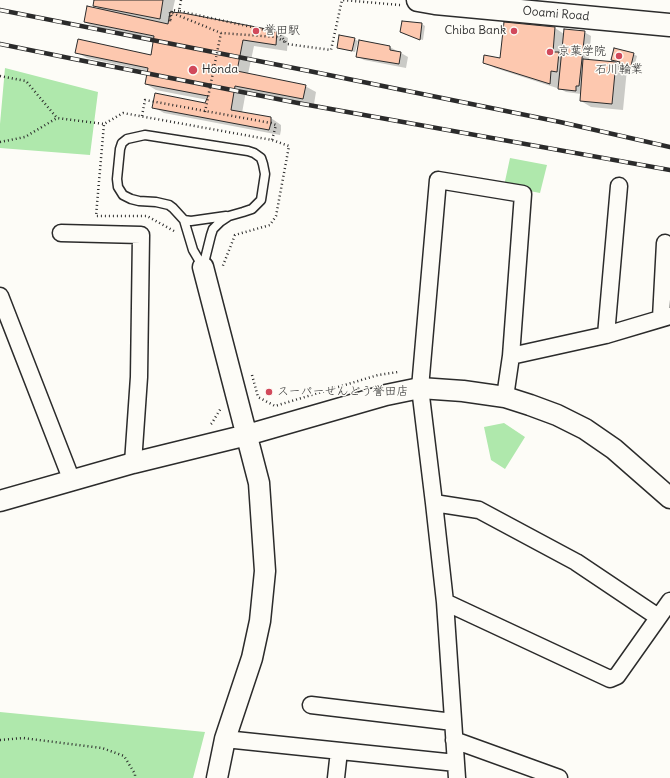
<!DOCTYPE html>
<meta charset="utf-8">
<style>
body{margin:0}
canvas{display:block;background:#fdfcf7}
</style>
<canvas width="670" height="778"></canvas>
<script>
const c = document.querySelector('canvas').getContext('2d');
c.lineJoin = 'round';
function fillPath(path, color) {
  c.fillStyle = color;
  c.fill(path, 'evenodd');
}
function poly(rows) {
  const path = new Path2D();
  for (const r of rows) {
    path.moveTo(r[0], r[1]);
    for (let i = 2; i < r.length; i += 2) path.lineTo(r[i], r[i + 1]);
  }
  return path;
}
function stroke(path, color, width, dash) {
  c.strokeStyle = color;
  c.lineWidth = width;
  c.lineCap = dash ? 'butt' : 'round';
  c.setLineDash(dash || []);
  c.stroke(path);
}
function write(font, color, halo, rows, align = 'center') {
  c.font = font + ' Delius,"Klee One",sans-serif';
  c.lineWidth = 3;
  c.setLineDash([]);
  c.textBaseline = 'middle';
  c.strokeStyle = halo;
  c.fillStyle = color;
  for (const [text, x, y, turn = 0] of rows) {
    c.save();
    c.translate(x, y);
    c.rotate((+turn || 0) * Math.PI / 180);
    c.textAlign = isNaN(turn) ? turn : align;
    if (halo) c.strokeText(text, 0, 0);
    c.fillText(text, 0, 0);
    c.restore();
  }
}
const green = poly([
 [5,68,98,92,90,155,0,148,0,124],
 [510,158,547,165,540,193,504,186],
 [504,423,525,437,505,469,491,460,484,427],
 [0,712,205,732,193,778,0,778]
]);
const shadow = poly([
 [95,0,175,0,172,13,183,14,277,32,288,38,287,51,254,46,248,74,305,86,316,92,314,104,246,91,242,113,271,118,281,125,281,130,280,135,164,113,153,107,206,104,208,100,156,90,146,84,148,71,87,58,76,52,152,56,154,40,96,28,85,22,101,10,94,5],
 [403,22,422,24,425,26,423,40,404,34],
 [505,23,555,28,564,34,584,32,591,36,589,60,616,63,621,65,621,63,612,59,633,54,637,56,633,71,627,69,623,110,591,107,581,101,581,94,566,92,560,89,495,68,484,62,501,59],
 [354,39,358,41,355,52,341,49,338,48],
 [360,41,390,47,397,51,397,53,401,53,408,57,406,68,364,60,357,56]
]);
const building = poly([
 [94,0,163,0,160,19,93,6,94,0],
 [87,6,168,24,170,12,183,13,277,31,276,45,243,40,237,71,306,85,303,99,235,86,231,110,271,117,271,123,269,130,152,108,155,93,205,103,208,96,145,84,148,68,75,53,78,39,151,55,154,36,84,22,87,6],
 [402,21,422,23,420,40,400,32,402,21],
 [504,22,555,27,553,52,559,52,557,72,551,71,550,84,483,63,484,55,500,58,504,22],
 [564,29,585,31,579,86,576,86,576,91,558,89,564,29],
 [339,35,355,38,352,51,337,48,339,35],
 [359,40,390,46,390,50,401,52,399,64,356,57,359,40],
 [614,48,634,53,630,70,619,67,620,62,611,60,614,48],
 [583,59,616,62,612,104,580,101,583,59]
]);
const path = poly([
 [181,0,179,11,279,33,287,44,331,50,342,0,400,5],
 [179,11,172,10,170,22,170,12,221,33,276,37,285,42],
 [204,64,214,66],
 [0,76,26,81,57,118],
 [142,116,145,100,271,123,276,125,272,140],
 [0,142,25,137,57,118,104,124],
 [174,231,147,216,96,216,104,124,123,113,272,140,289,146,276,216,270,225,235,235,222,268],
 [252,375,258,397,275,406,378,375,398,372],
 [211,424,212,423,221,408],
 [0,740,23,738,102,748,124,756,135,774,135,778]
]);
const service = poly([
 [145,135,248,151,254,153,261,158,263,164,265,174,261,200,252,209,243,212,229,216,220,222,213,229,211,235,203,267,193,250,184,220,173,208,169,205,156,202,139,201,131,199,123,195,118,187,117,179,120,149,122,143,127,139,145,135],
 [184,220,191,221,226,216]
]);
const minor = poly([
 [61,233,141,235,139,377,133,463],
 [0,296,72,481],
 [661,318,665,243],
 [606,335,619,186],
 [505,397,511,356,606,335,670,316],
 [434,503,479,510,576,562,658,617],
 [445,602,610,679,617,676,670,601],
 [311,705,453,722],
 [225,739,456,763],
 [454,740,559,778],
 [336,778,339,751],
 [457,778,445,602,434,503,420,388,438,180,523,194,511,356]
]);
const tertiary = poly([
 [203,267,259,483,265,571,260,621,252,658,225,739,217,778],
 [0,501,133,463,247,435,386,395,420,388,463,391,505,397,530,405,557,415,585,429,614,449,670,498]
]);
const primary = poly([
 [418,0,435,3,670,25]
]);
const rail = poly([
 [0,10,309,71,560,122,670,147],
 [0,44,69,58,303,104,670,170]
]);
const pathBridge = poly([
 [205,112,221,33]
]);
const markers = [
 [256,31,4,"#d1495b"],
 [514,31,4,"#d1495b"],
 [550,52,4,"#d1495b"],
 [619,56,4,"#d1495b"],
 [193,70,5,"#d1495b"],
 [269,392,4,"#d1495b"]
];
const streetNames = [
 ["Ooami Road",556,14,5]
];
const poiNames = [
 ["誉田駅",264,31],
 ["Chiba Bank",506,31,"right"],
 ["京葉学院",558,52],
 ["Honda",202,70],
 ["石川輪業",619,70,"center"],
 ["スーパーせんどう誉田店",277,392]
];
fillPath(green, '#afe8ac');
fillPath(shadow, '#0003');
fillPath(building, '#fdc8af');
stroke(building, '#2b2b2b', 1);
stroke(service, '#2b2b2b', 11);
stroke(minor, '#2b2b2b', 19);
stroke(tertiary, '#2b2b2b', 23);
stroke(primary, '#2b2b2b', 25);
stroke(path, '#2b2b2b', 2.5, [1, 3]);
stroke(service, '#fdfcf7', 8);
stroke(minor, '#fdfcf7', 16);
stroke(tertiary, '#fdfcf7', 20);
stroke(primary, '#fdfcf7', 22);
stroke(rail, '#2b2b2b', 4.5);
stroke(rail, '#fdfcf7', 3, [9]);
stroke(pathBridge, '#2b2b2b', 2.5, [1, 3]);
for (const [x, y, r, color] of markers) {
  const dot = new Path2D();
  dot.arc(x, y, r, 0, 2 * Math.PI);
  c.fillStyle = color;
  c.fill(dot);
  stroke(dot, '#fdfcf7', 1.5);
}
write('12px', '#2b2b2b', '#fdfcf7', streetNames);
write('12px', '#2b2b2b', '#fdfcf7', poiNames, 'left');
</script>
